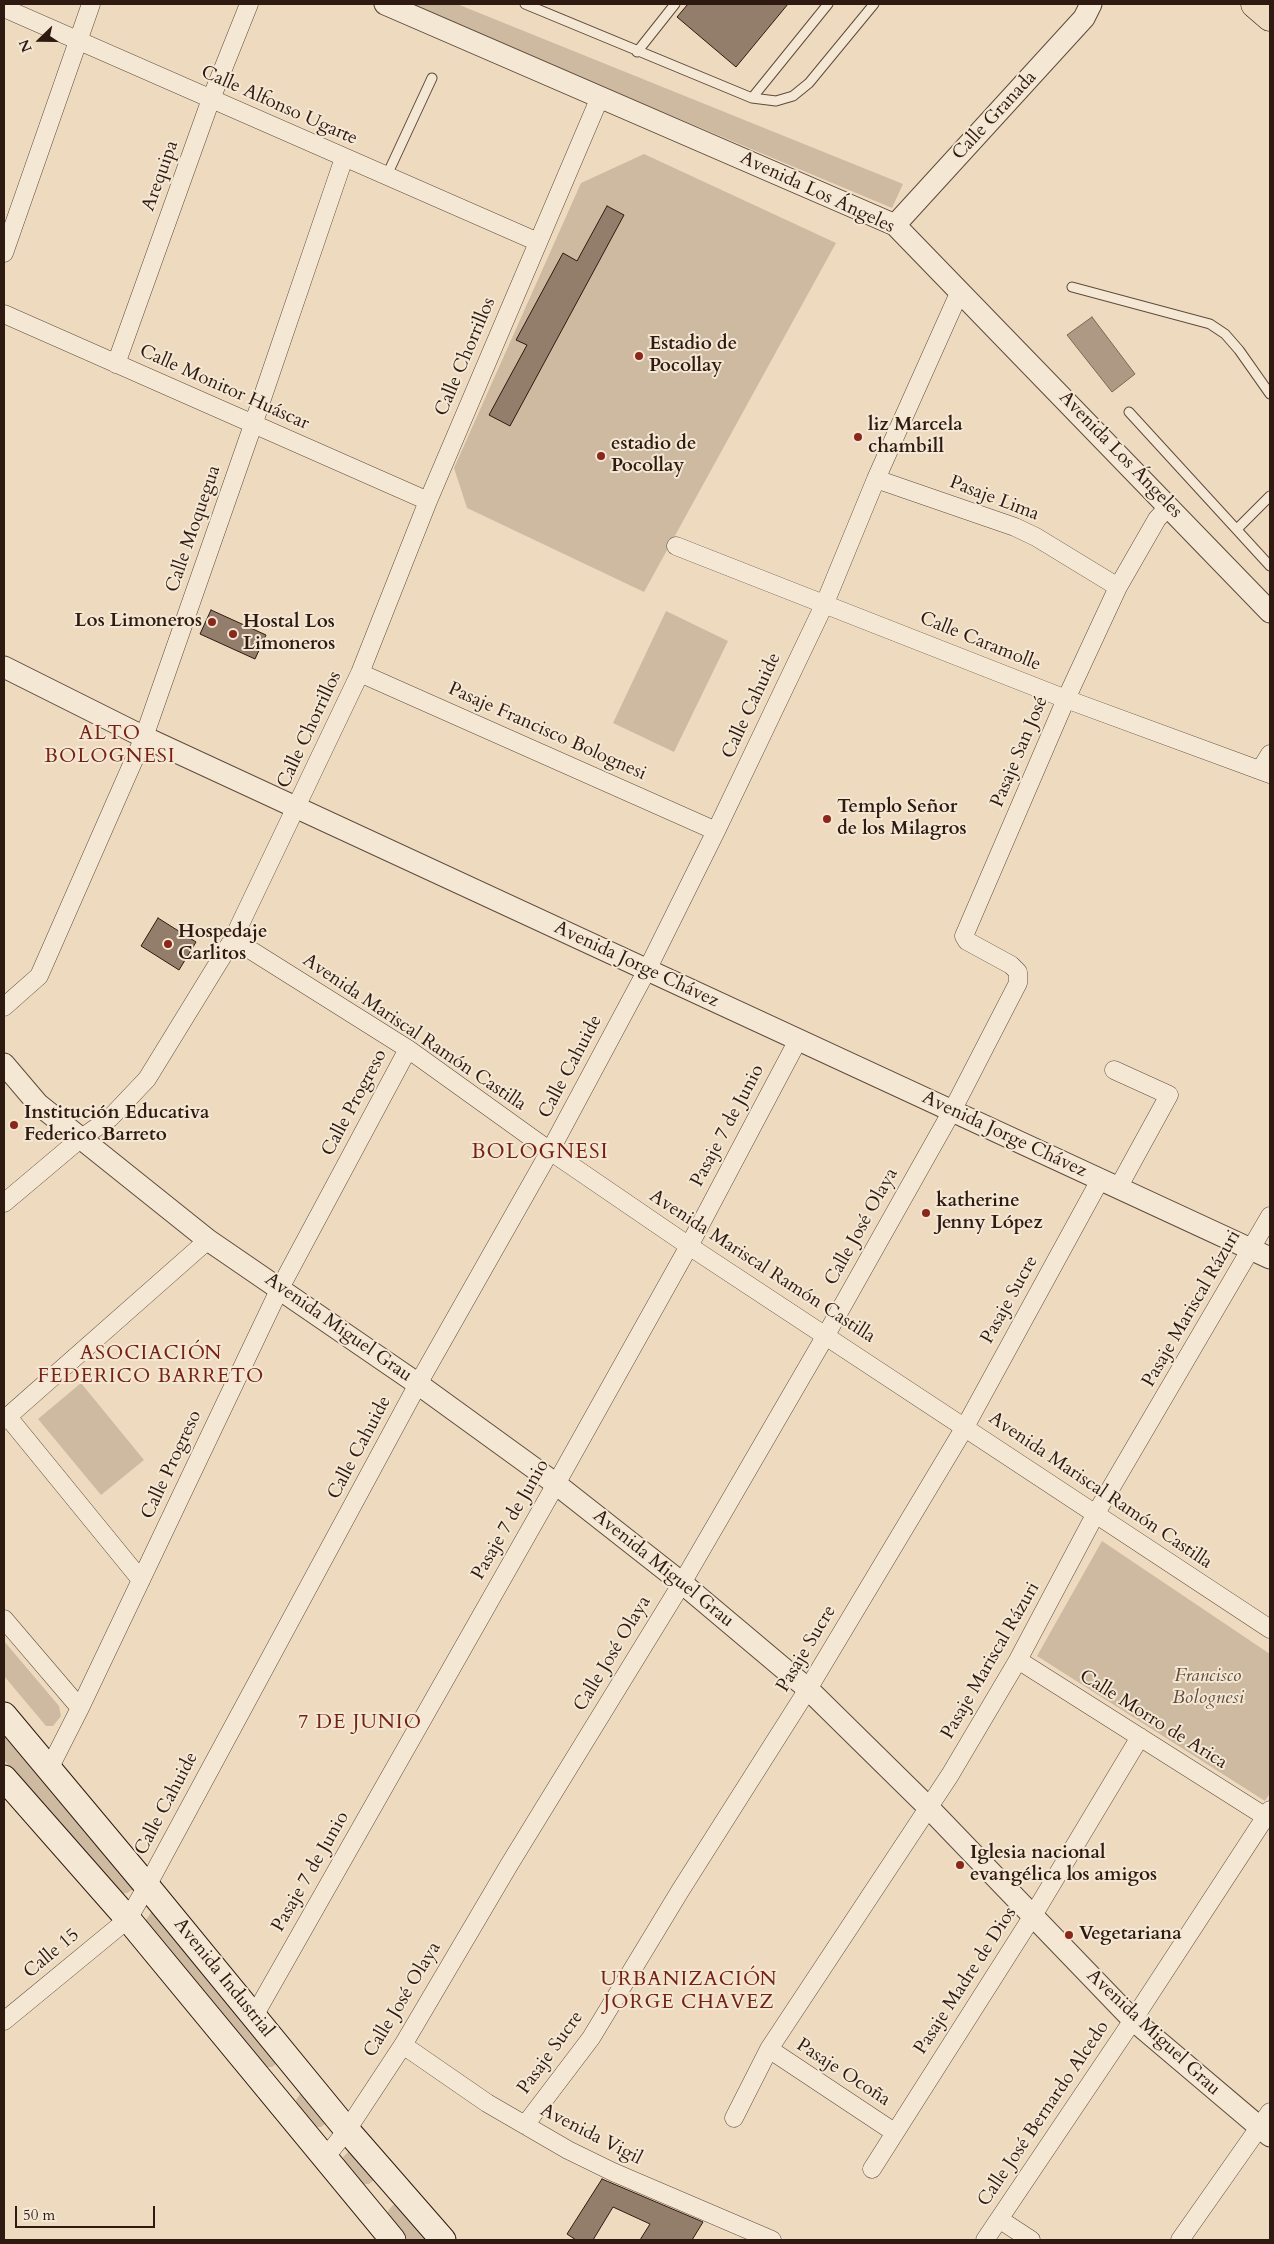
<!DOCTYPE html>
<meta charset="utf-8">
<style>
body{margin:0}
#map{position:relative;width:1274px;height:2244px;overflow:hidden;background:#eedbbf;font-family:Cardo,serif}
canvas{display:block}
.frame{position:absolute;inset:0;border:5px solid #2f1a11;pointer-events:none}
.north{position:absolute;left:15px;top:15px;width:50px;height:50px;-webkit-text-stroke:4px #f4e8d5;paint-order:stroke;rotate:248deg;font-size:14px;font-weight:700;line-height:20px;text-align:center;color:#2f1a11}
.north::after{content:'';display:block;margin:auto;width:18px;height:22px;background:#2f1a11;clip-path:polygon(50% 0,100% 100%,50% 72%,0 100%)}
.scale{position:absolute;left:15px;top:2206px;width:140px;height:22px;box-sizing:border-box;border:2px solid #2f1a11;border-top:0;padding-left:6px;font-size:15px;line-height:18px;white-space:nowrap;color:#2f1a11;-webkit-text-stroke:4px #f4e8d5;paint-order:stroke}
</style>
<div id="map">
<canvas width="1274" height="2244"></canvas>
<div class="frame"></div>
<div class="north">N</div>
<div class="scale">50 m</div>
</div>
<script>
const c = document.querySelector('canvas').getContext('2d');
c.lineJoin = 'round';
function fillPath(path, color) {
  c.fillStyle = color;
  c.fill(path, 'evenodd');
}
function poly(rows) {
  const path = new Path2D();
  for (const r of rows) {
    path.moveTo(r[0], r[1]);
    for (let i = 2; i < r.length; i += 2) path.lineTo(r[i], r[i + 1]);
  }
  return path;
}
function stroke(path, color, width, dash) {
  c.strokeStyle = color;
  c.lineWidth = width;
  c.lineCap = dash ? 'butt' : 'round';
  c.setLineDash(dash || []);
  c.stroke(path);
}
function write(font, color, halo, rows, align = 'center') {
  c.font = font + ' Cardo,serif';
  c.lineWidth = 4;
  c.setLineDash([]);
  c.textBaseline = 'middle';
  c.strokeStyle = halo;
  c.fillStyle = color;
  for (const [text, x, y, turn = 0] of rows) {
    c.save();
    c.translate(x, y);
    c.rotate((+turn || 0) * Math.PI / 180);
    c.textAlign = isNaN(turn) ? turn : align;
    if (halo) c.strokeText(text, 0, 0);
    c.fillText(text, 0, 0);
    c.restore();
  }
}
const green = poly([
 [405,4,457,4,903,184,892,208],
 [644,154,836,243,644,592,467,508,454,468,581,183],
 [666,611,728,641,674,752,613,723],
 [81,1383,144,1460,101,1495,38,1419],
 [1102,1541,1270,1654,1270,1793,1265,1801,1037,1656],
 [4,1641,59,1706,61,1716,53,1726,46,1726,4,1676],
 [4,1725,134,1889,127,1893,115,1894,4,1760],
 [152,1911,279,2062,272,2067,260,2067,148,1932,146,1920],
 [306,2093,327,2122,321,2127,314,2127,297,2107,296,2100,300,2094],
 [354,2150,375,2179,369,2184,362,2184,345,2165,343,2157,349,2151],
 [399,2204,429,2240,408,2240,389,2218,388,2211,393,2205]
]);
const water = poly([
 [1092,317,1135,374,1112,392,1067,335,1092,317]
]);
const building = poly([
 [688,4,788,4,736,67,677,17,688,4],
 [607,206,624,215,510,426,489,415,527,345,516,340,563,253,577,261,607,206],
 [211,610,266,635,255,659,200,634,211,610],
 [158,918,196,942,179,970,141,946,158,918],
 [602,2179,609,2182,703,2222,692,2240,640,2240,650,2224,613,2207,593,2240,576,2240,567,2234,602,2179]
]);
const service = poly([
 [525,4,752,98,776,101,793,96,809,83,874,4],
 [637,52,675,4],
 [752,98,828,4],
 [387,175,432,78],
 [1072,287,1210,324,1225,334,1239,350,1270,394],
 [1129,412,1270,566],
 [1237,529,1270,496]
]);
const minor = poly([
 [4,8,538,242],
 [4,253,91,4],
 [4,314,428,501],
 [116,364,211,99,249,4],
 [876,479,1015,527,1036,537,1118,587],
 [676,546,1066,699,1270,774],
 [360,673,716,831],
 [1260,770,1270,754],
 [233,939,408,1049,550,1151,689,1246,1270,1629],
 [4,1007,39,976,144,737,253,425,344,158],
 [1114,1070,1169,1095,1118,1188],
 [4,1203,80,1139,110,1118,147,1079,233,939,360,673,428,501,600,97],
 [8,1417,141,1580],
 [4,1420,208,1240],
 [4,1619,80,1708],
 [1018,1660,1266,1817],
 [49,1769,80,1708,280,1288,408,1049],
 [254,2016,556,1484,689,1246,798,1040],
 [4,2021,128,1919,147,1886,418,1384,550,1151,647,970,716,831,825,603,876,479,960,291],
 [403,2045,487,2103,568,2150,613,2172,772,2240],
 [769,2049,894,2132],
 [734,2118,769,2049,950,1775,1018,1660,1095,1515,1270,1216],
 [525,2125,591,2038,680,1891,808,1689,965,1427,1100,1180],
 [325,2158,347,2130,403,2045,509,1865,682,1583,826,1335,952,1111,1018,983,1018,972,1011,965,967,941,964,936,1066,699,1118,587,1157,519,1169,506],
 [872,2169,1032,1917,1140,1737],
 [999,2219,1031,2240],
 [985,2240,1133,2020,1270,1810],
 [1180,2240,1270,2112]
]);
const tertiary = poly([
 [385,4,895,225,1270,612],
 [895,225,1084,18,1091,4],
 [4,667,144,737,1270,1258],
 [4,1064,38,1104,208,1240,418,1384,556,1484,682,1583,808,1689,928,1807,1133,2020,1270,2136]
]);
const secondary = poly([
 [4,1715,147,1886,347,2130,443,2240],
 [4,1778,128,1919,393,2240]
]);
const primary = poly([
 [1255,4,1270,17]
]);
const markers = [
 [639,356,5,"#8f2418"],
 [858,437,5,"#8f2418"],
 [601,456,5,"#8f2418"],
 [212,622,5,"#8f2418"],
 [233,634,5,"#8f2418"],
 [827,819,5,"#8f2418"],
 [168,944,5,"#8f2418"],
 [14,1125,5,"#8f2418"],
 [926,1213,5,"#8f2418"],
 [960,1865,5,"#8f2418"],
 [1069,1935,5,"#8f2418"]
];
const streetNames = [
 ["Calle Alfonso Ugarte",279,106,24],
 ["Calle Granada",995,116,-47],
 ["Arequipa",161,176,-70],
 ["Avenida Los Ángeles",817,193,25],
 ["Calle Chorrillos",466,357,-67],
 ["Calle Monitor Huáscar",224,388,24],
 ["Avenida Los Ángeles",1120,455,46],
 ["Pasaje Lima",994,499,21],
 ["Calle Moquegua",194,529,-71],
 ["Calle Caramolle",980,642,22],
 ["Calle Cahuide",752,706,-65],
 ["Calle Chorrillos",310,730,-65],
 ["Pasaje Francisco Bolognesi",547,732,24],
 ["Pasaje San José",1020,752,-67],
 ["Avenida Jorge Chávez",636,965,25],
 ["Avenida Mariscal Ramón Castilla",414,1033,34],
 ["Calle Cahuide",571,1067,-62],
 ["Calle Progreso",355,1103,-62],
 ["Pasaje 7 de Junio",728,1126,-62],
 ["Avenida Jorge Chávez",1004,1135,25],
 ["Calle José Olaya",862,1227,-61],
 ["Avenida Mariscal Ramón Castilla",762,1267,33],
 ["Pasaje Sucre",1010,1300,-61],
 ["Pasaje Mariscal Rázuri",1192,1309,-60],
 ["Avenida Miguel Grau",338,1328,35],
 ["Calle Cahuide",360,1448,-62],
 ["Calle Progreso",172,1465,-65],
 ["Avenida Mariscal Ramón Castilla",1100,1491,34],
 ["Pasaje 7 de Junio",511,1520,-60],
 ["Avenida Miguel Grau",663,1569,39],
 ["Pasaje Sucre",807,1649,-59],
 ["Calle José Olaya",613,1654,-59],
 ["Pasaje Mariscal Rázuri",991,1661,-60],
 ["Calle Morro de Arica",1153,1720,32],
 ["Calle Cahuide",167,1804,-62],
 ["Pasaje 7 de Junio",311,1872,-60],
 ["Calle 15",52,1954,-40],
 ["Avenida Industrial",223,1978,51],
 ["Pasaje Madre de Dios",966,1981,-57],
 ["Calle José Olaya",403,2000,-59],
 ["Avenida Miguel Grau",1153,2033,43],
 ["Pasaje Sucre",551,2053,-54],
 ["Pasaje Ocoña",843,2073,33],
 ["Calle José Bernardo Alcedo",1044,2114,-56],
 ["Avenida Vigil",591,2135,27]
];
const poiNames = [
 ["Estadio de",649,345],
 ["Pocollay",649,367],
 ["liz Marcela",868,426],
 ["chambill",868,448],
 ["estadio de",611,445],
 ["Pocollay",611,467],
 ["Los Limoneros",202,622,"right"],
 ["Hostal Los",243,623],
 ["Limoneros",243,645],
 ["Templo Señor",837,808],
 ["de los Milagros",837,830],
 ["Hospedaje",178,933],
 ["Carlitos",178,955],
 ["Institución Educativa",24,1114],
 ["Federico Barreto",24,1136],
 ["katherine",936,1202],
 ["Jenny López",936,1224],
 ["Iglesia nacional",970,1854],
 ["evangélica los amigos",970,1876],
 ["Vegetariana",1079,1935]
];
const parkNames = [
 ["Francisco",1208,1677],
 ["Bolognesi",1208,1699]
];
const neighbourhoodNames = [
 ["ALTO",110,734],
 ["BOLOGNESI",110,757],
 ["ASOCIACIÓN",151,1354],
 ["FEDERICO BARRETO",151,1377],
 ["7 DE JUNIO",360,1723],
 ["URBANIZACIÓN",689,1980],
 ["JORGE CHAVEZ",689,2003]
];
const quarterNames = [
 ["BOLOGNESI",540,1153]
];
fillPath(green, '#cebaa1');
fillPath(water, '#ad9984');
stroke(water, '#7b6656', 1);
fillPath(building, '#927e6b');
stroke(building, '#2f1a11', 1);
stroke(service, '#5f4a3c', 11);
stroke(minor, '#5f4a3c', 19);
stroke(tertiary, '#5f4a3c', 23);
stroke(secondary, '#2f1a11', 27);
stroke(primary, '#2f1a11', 29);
stroke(service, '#f4e8d5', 9);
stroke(minor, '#f4e8d5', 18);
stroke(tertiary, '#f4e8d5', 21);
stroke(secondary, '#f4e8d5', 25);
stroke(primary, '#eedbbf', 28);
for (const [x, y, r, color] of markers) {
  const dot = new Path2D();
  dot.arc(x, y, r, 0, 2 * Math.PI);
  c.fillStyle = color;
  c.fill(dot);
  stroke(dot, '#f4e8d5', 2);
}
write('19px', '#2f1a11', '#f4e8d5', streetNames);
write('bold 19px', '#2f1a11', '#f4e8d5', poiNames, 'left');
write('italic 19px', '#5f4a3c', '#f4e8d5', parkNames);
c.letterSpacing = '1px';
write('20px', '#7a1f14', '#f4e8d5', neighbourhoodNames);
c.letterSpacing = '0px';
c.letterSpacing = '1px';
write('21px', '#7a1f14', '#f4e8d5', quarterNames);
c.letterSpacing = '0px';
</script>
